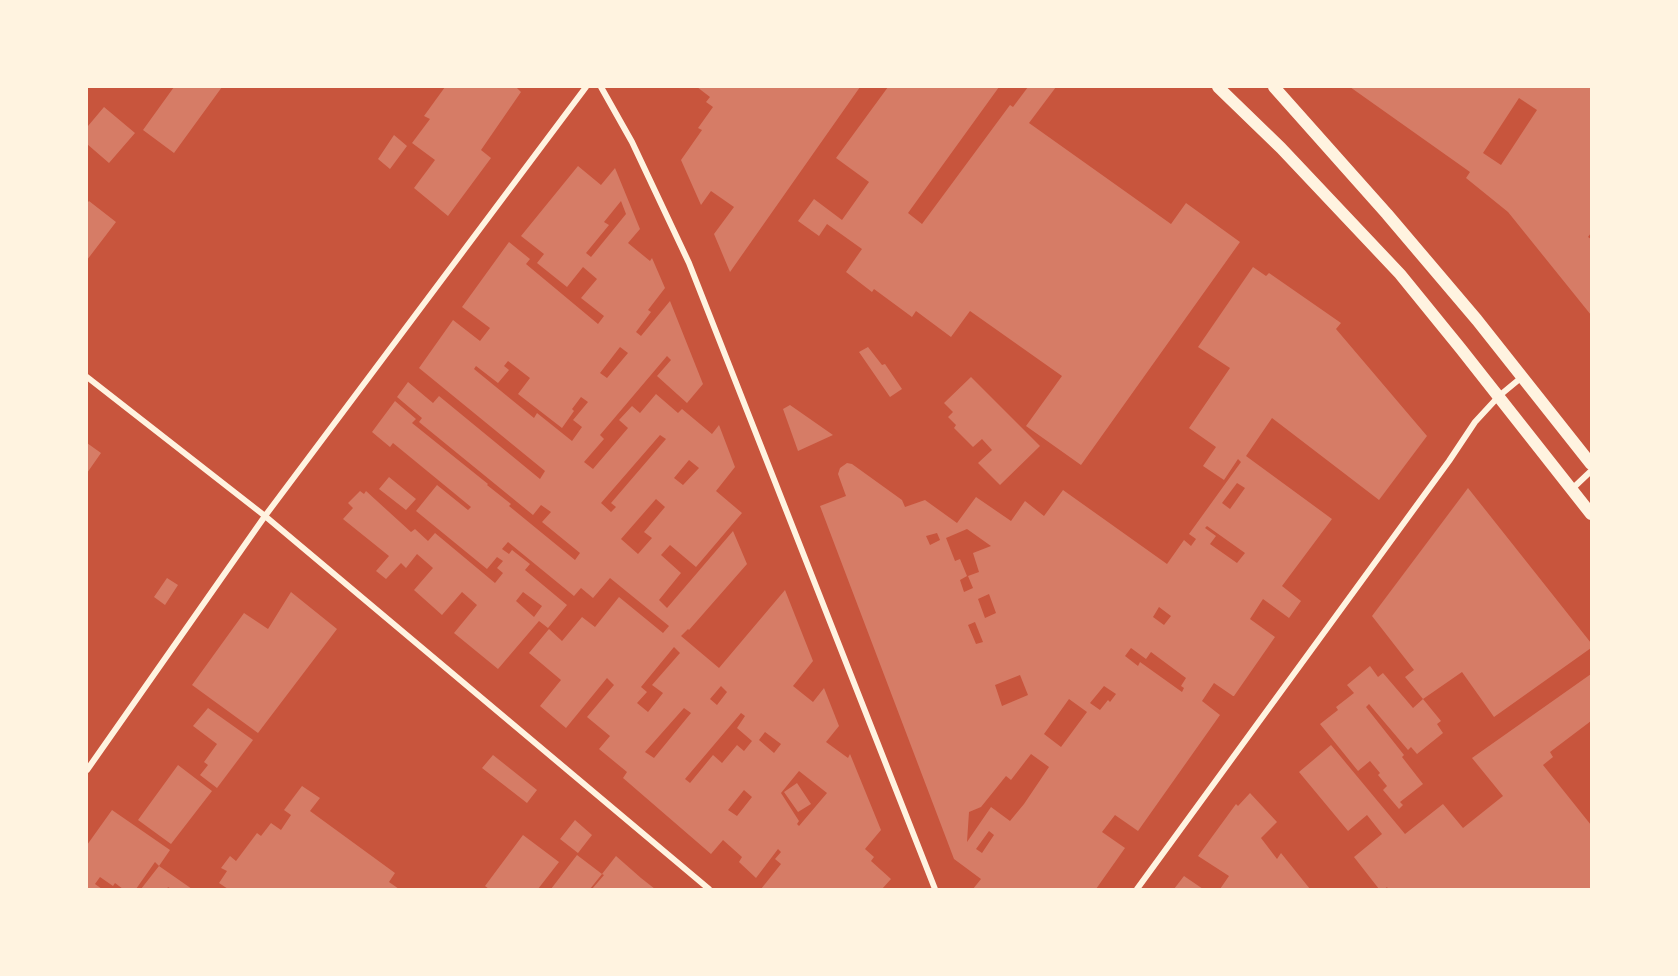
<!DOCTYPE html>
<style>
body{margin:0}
#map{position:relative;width:1678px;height:976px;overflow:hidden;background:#c8553d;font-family:"Times New Roman",serif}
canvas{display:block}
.frame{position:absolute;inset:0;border:88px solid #fff3e0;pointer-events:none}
</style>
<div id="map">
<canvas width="1678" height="976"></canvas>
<div class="frame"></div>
</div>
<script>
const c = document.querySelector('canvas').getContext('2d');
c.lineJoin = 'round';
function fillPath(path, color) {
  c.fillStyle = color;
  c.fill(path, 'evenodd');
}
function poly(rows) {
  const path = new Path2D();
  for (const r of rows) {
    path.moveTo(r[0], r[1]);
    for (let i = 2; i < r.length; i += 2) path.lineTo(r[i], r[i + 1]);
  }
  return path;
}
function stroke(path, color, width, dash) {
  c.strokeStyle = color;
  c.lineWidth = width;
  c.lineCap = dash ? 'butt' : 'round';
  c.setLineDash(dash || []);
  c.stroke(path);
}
const building = poly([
 [174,87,222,87,174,153,143,130],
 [445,87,516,87,521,92,481,150,491,158,448,216,414,188,435,160,412,143,430,119,424,116],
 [697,87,860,87,730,272,714,234,734,207,711,191,701,205,681,160,702,130,698,128,713,107,706,102,710,97],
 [888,87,999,87,908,213,922,224,1010,105,1013,107,1028,87,1056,87,1029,123,1171,224,1186,203,1240,242,1081,465,1026,426,1062,376,970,311,951,337,916,311,912,317,874,289,872,292,846,272,862,249,827,224,819,236,798,221,814,199,842,220,869,182,836,158],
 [1350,87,1591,87,1591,233,1588,237,1591,239,1591,315,1508,212,1466,178,1470,172],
 [1519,98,1537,110,1501,165,1483,153],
 [104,107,135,133,109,163,87,144,87,125,88,126],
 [394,135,407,146,390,169,378,159],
 [578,166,601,185,615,168,640,229,628,243,650,261,652,258,665,288,648,310,651,312,636,332,641,336,670,301,703,384,687,403,657,376,671,360,667,356,600,435,604,439,584,462,593,469,628,428,619,420,632,406,640,413,656,394,678,413,682,409,712,434,719,425,735,467,716,491,742,513,696,567,670,545,661,555,681,573,659,600,667,608,733,531,747,564,689,630,688,629,681,636,719,668,785,590,813,661,793,686,813,702,824,688,839,726,826,742,848,758,850,754,881,830,865,849,874,857,871,861,891,879,882,889,761,889,781,864,775,859,781,852,778,849,756,878,739,862,742,857,723,840,711,854,623,778,627,772,599,749,610,736,587,717,614,685,607,678,566,728,540,706,561,680,529,653,549,629,562,641,582,617,595,627,619,597,663,633,669,626,610,578,593,598,581,588,574,596,508,542,502,549,509,554,512,550,530,564,525,570,567,605,548,628,539,621,498,669,454,633,477,605,462,592,442,615,414,590,433,568,417,554,406,568,401,563,386,579,376,571,389,556,343,519,353,508,348,503,360,491,364,494,366,491,411,532,415,529,428,541,435,533,495,583,503,573,497,568,503,561,497,557,487,569,416,511,437,485,468,510,471,507,393,443,390,447,372,432,395,401,416,419,412,423,488,484,487,485,511,504,509,506,575,560,580,553,542,522,551,512,541,505,533,515,419,422,422,418,397,397,408,382,433,403,439,396,540,479,545,471,419,368,453,320,480,341,490,328,462,307,509,242,530,259,526,264,598,324,604,316,581,298,597,279,583,267,567,287,537,263,544,254,521,236],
 [621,201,626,214,591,257,586,253,609,225,604,222],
 [620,347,628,353,607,378,600,373],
 [508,361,530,378,518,394,562,428,574,411,572,409,581,397,588,402,573,420,582,427,572,441,537,413,534,418,474,369,476,366,498,383,509,370,504,366],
 [660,435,666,439,611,503,616,507,611,512,601,503],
 [689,460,699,468,683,485,674,478],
 [656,499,665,507,644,532,652,538,638,554,621,539],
 [523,592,542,606,534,617,516,601],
 [674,647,680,653,652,685,663,693,648,712,637,703,647,692,641,687],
 [721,686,727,692,717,705,710,699],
 [684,708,691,713,654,758,645,752],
 [741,713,745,716,737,728,752,741,744,751,737,745,722,763,713,755,690,783,685,779],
 [765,732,781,744,774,753,759,740],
 [799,771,827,793,799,826,797,824,799,821,781,793],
 [744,790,752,797,737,816,728,810],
 [89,201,116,222,87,260,87,203],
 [1253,267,1266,276,1269,273,1341,323,1336,329,1427,436,1379,500,1272,418,1246,456,1332,519,1282,586,1301,601,1289,618,1263,599,1250,619,1275,637,1234,696,1233,696,1214,683,1202,701,1220,715,1138,831,1115,815,1102,832,1125,848,1096,889,973,889,981,879,954,859,820,506,846,496,838,474,840,468,847,463,852,464,902,500,905,507,925,500,957,523,976,497,1011,521,1025,501,1044,516,1063,490,1167,564,1184,540,1191,546,1196,539,1189,534,1241,462,1238,459,1224,480,1203,466,1216,447,1189,428,1230,368,1198,347],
 [1237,483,1245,488,1230,509,1222,503],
 [1207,526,1245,553,1237,563,1210,544,1216,536,1205,528],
 [967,529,991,546,973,553,979,572,968,576,973,588,964,592,960,580,967,576,960,559,955,561,946,538],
 [937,533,940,540,930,545,926,536],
 [989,594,996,613,985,618,978,599],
 [1159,607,1171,616,1164,625,1153,617],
 [975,622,983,642,976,644,968,625],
 [1131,648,1146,659,1151,652,1186,678,1181,686,1184,688,1182,692,1140,662,1138,666,1125,656],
 [1020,675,1028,695,1002,706,995,685],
 [1104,686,1116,694,1110,702,1108,700,1100,710,1090,703],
 [1069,699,1087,712,1061,747,1044,734],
 [1031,754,1049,767,1024,804,1010,821,991,807,967,842,969,812,981,807,1006,776,1011,780],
 [989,831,994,835,982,853,976,849],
 [868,347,882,365,885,364,902,389,890,397,859,352],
 [971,377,1040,446,1000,485,978,463,992,450,982,439,973,447,954,428,956,425,948,417,953,412,944,403],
 [790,405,833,435,798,451,783,409],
 [87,443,101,453,87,473],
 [389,477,416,499,406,510,379,489],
 [1468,488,1591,643,1591,648,1494,717,1462,672,1423,699,1405,677,1414,670,1372,616],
 [167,578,178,585,165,605,154,597],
 [291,592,337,629,258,733,192,685,244,613,268,629],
 [1370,666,1378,677,1383,673,1413,708,1423,699,1441,721,1437,724,1443,733,1417,754,1411,747,1408,750,1369,704,1366,707,1404,755,1402,757,1423,784,1400,802,1403,805,1399,809,1383,790,1387,786,1378,775,1380,773,1370,761,1358,771,1320,724,1338,710,1336,707,1354,693,1347,685],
 [1591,674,1591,721,1550,752,1553,757,1543,765,1591,825,1591,889,1388,889,1387,887,1385,889,1379,889,1354,857,1382,834,1367,815,1348,831,1299,772,1331,745,1405,834,1443,804,1463,828,1503,796,1472,758],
 [208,708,253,740,217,788,200,775,208,765,204,762,217,744,193,726],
 [493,755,537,790,527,803,482,768],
 [178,765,212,791,171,844,138,820],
 [797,783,811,804,798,812,784,792],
 [302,786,320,798,310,811,395,873,389,882,399,889,228,889,219,883,227,871,221,868,230,856,236,861,257,833,261,836,271,823,281,830,291,815,284,810],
 [1250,793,1277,822,1261,838,1277,859,1281,853,1310,889,1220,889,1229,876,1198,856,1236,804,1238,806],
 [112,810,170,850,159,866,155,862,136,889,123,889,115,883,113,886,100,877,95,884,102,889,87,889,87,845],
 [575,820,592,835,578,853,560,839],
 [523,835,559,862,538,889,489,889,485,886],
 [577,855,602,874,590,889,551,889],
 [616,856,641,878,655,889,592,889,604,875,602,874],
 [159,866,192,889,171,889,168,887,167,889,141,889],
 [1184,876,1203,889,1174,889]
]);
const minor = poly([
 [601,87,632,142,689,263,935,889],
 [87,377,265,516,709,889],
 [1572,489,1591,471],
 [87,770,265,516,586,87],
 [1137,889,1449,461,1475,422,1499,396,1522,377]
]);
const secondary = poly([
 [1218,87,1281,148,1400,274,1461,349,1591,514],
 [1274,87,1387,214,1477,320,1591,464]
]);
fillPath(building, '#d67c66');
stroke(minor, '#fff3e0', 6);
stroke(secondary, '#fff3e0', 12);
</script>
